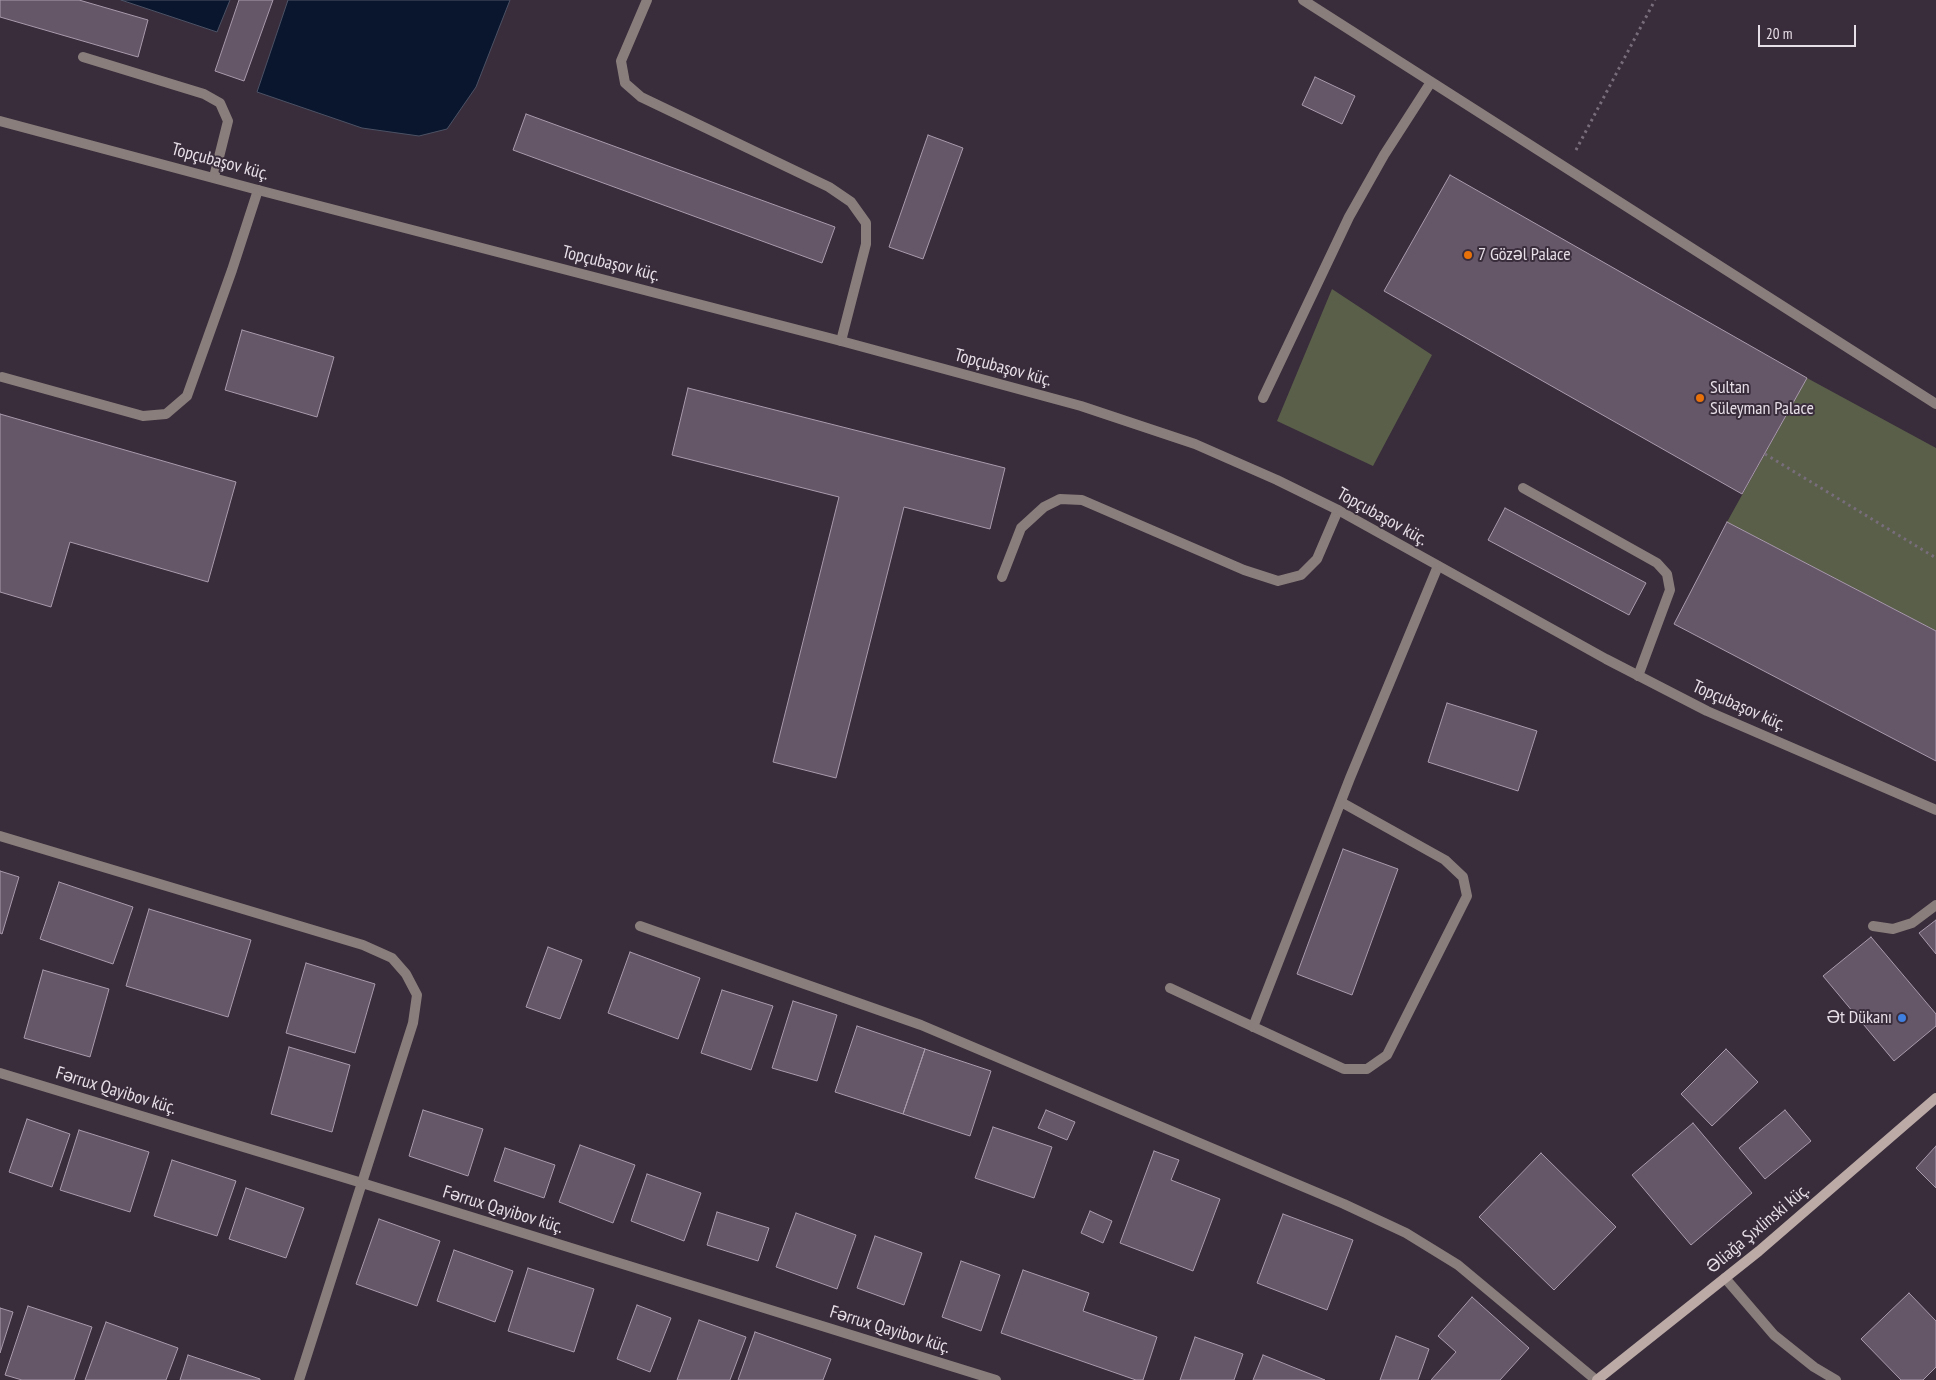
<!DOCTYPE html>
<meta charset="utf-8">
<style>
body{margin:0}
#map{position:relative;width:1936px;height:1380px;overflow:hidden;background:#392c3b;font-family:"PT Sans Narrow",sans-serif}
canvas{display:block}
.scale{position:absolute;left:1758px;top:25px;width:98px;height:22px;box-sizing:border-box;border:2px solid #e7dfe8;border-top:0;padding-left:6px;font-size:15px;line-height:18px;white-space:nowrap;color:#e7dfe8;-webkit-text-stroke:4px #392c3b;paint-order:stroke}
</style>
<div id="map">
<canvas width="1936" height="1380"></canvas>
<div class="scale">20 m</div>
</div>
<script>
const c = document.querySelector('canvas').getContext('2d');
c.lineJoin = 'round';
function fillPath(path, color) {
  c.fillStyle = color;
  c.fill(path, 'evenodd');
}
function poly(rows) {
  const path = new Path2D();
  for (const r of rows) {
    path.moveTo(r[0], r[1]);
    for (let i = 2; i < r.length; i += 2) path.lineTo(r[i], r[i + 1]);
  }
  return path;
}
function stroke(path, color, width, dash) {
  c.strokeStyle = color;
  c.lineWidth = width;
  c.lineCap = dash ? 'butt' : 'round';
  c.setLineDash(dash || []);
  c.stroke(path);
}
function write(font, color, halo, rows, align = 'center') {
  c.font = font + ' "PT Sans Narrow",sans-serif';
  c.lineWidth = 4;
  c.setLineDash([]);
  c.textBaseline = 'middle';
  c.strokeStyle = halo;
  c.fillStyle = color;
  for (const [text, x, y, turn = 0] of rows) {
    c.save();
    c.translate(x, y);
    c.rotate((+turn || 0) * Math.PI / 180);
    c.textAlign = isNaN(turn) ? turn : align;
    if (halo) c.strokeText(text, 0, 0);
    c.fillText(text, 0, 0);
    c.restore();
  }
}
const green = poly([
 [1332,289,1432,355,1373,466,1277,421],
 [1807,378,1936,448,1936,631,1727,522]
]);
const water = poly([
 [121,0,230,0,217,32,121,0],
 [288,0,510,0,476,87,447,129,419,136,362,128,257,92,288,0]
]);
const building = poly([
 [0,0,79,0,148,20,138,57,0,17,0,0],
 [239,0,273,0,244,81,215,71,239,0],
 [1315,77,1355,96,1342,124,1302,105,1315,77],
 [526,114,835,227,822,263,513,150,526,114],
 [928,135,963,148,923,259,889,247,928,135],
 [1450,175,1807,378,1742,494,1384,291,1450,175],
 [242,330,334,357,317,417,225,390,242,330],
 [688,388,1005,468,990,529,904,507,836,778,773,762,839,497,672,455,688,388],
 [0,414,236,482,208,582,70,542,51,607,0,592,0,414],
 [1505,508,1646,583,1629,615,1488,540,1505,508],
 [1727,522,1936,631,1936,761,1674,624,1727,522],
 [1447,703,1537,731,1518,791,1428,762,1447,703],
 [1343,849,1398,869,1352,995,1297,974,1343,849],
 [0,871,19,877,2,934,0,933,0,871],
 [59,882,133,907,113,964,40,939,59,882],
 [149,909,251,940,228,1017,126,986,149,909],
 [1936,920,1936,954,1919,933,1936,920],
 [1871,937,1936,1014,1936,1026,1894,1061,1823,976,1871,937],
 [548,947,582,960,560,1019,526,1007,548,947],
 [630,952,700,978,678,1039,608,1013,630,952],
 [306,963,375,984,355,1053,286,1033,306,963],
 [43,970,109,989,90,1057,24,1038,43,970],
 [722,990,773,1006,751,1070,701,1053,722,990],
 [793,1001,837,1015,817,1081,772,1068,793,1001],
 [857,1026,925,1049,903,1114,835,1092,857,1026],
 [289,1047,350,1065,332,1132,271,1114,289,1047],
 [925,1049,991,1071,970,1136,903,1114,925,1049],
 [1726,1049,1758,1082,1712,1126,1681,1094,1726,1049],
 [423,1110,483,1129,468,1176,409,1156,423,1110],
 [1046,1110,1075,1122,1067,1140,1038,1128,1046,1110],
 [1785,1110,1811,1141,1765,1179,1739,1148,1785,1110],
 [27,1119,70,1134,52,1187,9,1172,27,1119],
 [1693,1123,1752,1193,1691,1245,1632,1175,1693,1123],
 [993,1127,1052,1147,1034,1198,975,1178,993,1127],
 [79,1130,149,1152,130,1212,60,1190,79,1130],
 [580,1145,635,1165,613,1223,559,1202,580,1145],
 [1936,1146,1936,1188,1916,1168,1936,1146],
 [505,1148,555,1165,544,1198,494,1181,505,1148],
 [1154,1151,1179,1160,1171,1180,1220,1199,1193,1271,1120,1243,1154,1151],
 [1541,1153,1616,1227,1554,1290,1479,1217,1541,1153],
 [172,1160,236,1181,217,1236,154,1216,172,1160],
 [647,1174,701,1193,684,1241,631,1221,647,1174],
 [246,1188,304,1208,286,1258,229,1239,246,1188],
 [1090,1211,1112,1221,1103,1243,1081,1233,1090,1211],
 [717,1212,769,1228,758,1261,707,1245,717,1212],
 [796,1213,856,1235,837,1289,776,1267,796,1213],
 [1283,1214,1353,1240,1327,1310,1257,1283,1283,1214],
 [379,1219,440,1241,417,1306,356,1284,379,1219],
 [875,1236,922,1253,904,1305,857,1288,875,1236],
 [454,1250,513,1271,495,1322,437,1301,454,1250],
 [961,1261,1000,1275,981,1331,942,1317,961,1261],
 [528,1268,594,1289,574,1352,508,1331,528,1268],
 [1023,1270,1089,1293,1083,1311,1157,1337,1143,1380,1136,1380,1001,1333,1023,1270],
 [1909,1293,1936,1321,1936,1367,1923,1380,1901,1380,1861,1339,1909,1293],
 [1472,1297,1529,1348,1500,1380,1431,1380,1456,1352,1438,1336,1472,1297],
 [637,1305,671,1318,650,1372,617,1359,637,1305],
 [28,1306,92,1327,74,1380,22,1380,5,1375,28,1306],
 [0,1308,13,1312,0,1353,0,1308],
 [699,1320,746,1337,730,1380,677,1380,699,1320],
 [106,1322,178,1348,166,1380,85,1380,106,1322],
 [755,1332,831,1359,823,1380,738,1380,755,1332],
 [1396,1336,1429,1349,1418,1380,1380,1380,1396,1336],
 [1195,1337,1243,1354,1234,1380,1180,1380,1195,1337],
 [188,1355,260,1379,260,1380,180,1380,188,1355],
 [1263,1355,1325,1380,1253,1380,1263,1355]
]);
const path = poly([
 [1576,150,1655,0],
 [1765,454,1936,558]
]);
const service = poly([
 [647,0,621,61,625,83,641,97,829,187,851,202,866,223,866,244,841,341],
 [1303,0,1936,404],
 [83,57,204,94,220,103,228,121,214,177],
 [2,377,143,416,166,414,187,396,232,270,258,190],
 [1263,398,1349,217,1384,155,1431,82],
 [1523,488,1657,563,1667,574,1670,590,1638,676],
 [1002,577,1021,528,1044,507,1060,499,1082,500,1244,570,1278,581,1301,575,1317,559,1338,510],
 [1873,926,1893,929,1912,923,1936,905],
 [1170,988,1344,1069,1367,1069,1387,1055,1467,896,1463,877,1445,860,1341,802],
 [1253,1027,1350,778,1438,566]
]);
const minor = poly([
 [0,121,258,190,841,341,1081,406,1195,444,1277,480,1338,510,1606,659,1707,711,1936,810],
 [0,836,363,945,392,958,406,974,417,995,413,1023,299,1380],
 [640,926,921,1025,1344,1204,1406,1233,1458,1265,1596,1380],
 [0,1073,362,1183,996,1380],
 [1725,1278,1774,1335,1814,1367,1836,1380]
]);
const secondary = poly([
 [1597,1380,1759,1251,1936,1098]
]);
const markers = [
 [1468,255,5,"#e8710a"],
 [1700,398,5,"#e8710a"],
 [1902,1018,5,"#3f7fe0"]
];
const streetNames = [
 ["Topçubaşov küç.",220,162,15],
 ["Topçubaşov küç.",611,264,14],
 ["Topçubaşov küç.",1003,368,15],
 ["Topçubaşov küç.",1382,517,29],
 ["Topçubaşov küç.",1739,706,24],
 ["Fərrux Qayibov küç.",116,1091,17],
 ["Fərrux Qayibov küç.",503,1210,17],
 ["Əliağa Şıxlinski küç.",1758,1229,-40],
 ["Fərrux Qayibov küç.",890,1330,17]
];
const poiNames = [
 ["7 Gözəl Palace",1478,255],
 ["Sultan",1710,388],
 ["Süleyman Palace",1710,409],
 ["Ət Dükanı",1892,1018,"right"]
];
fillPath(green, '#595f49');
fillPath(water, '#0a162d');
stroke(water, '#4c5265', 1);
fillPath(building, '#655768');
stroke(building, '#a99aac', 1);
stroke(path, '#786d7a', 3, [2.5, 4]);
stroke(service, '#897e7b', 10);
stroke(minor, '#897e7b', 10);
stroke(secondary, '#bbaaa5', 10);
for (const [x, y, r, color] of markers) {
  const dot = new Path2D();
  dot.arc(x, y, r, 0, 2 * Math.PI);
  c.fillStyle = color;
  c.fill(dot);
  stroke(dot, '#392c3b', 2);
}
write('18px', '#e7dfe8', '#392c3b', streetNames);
write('18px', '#e7dfe8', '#392c3b', poiNames, 'left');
</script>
